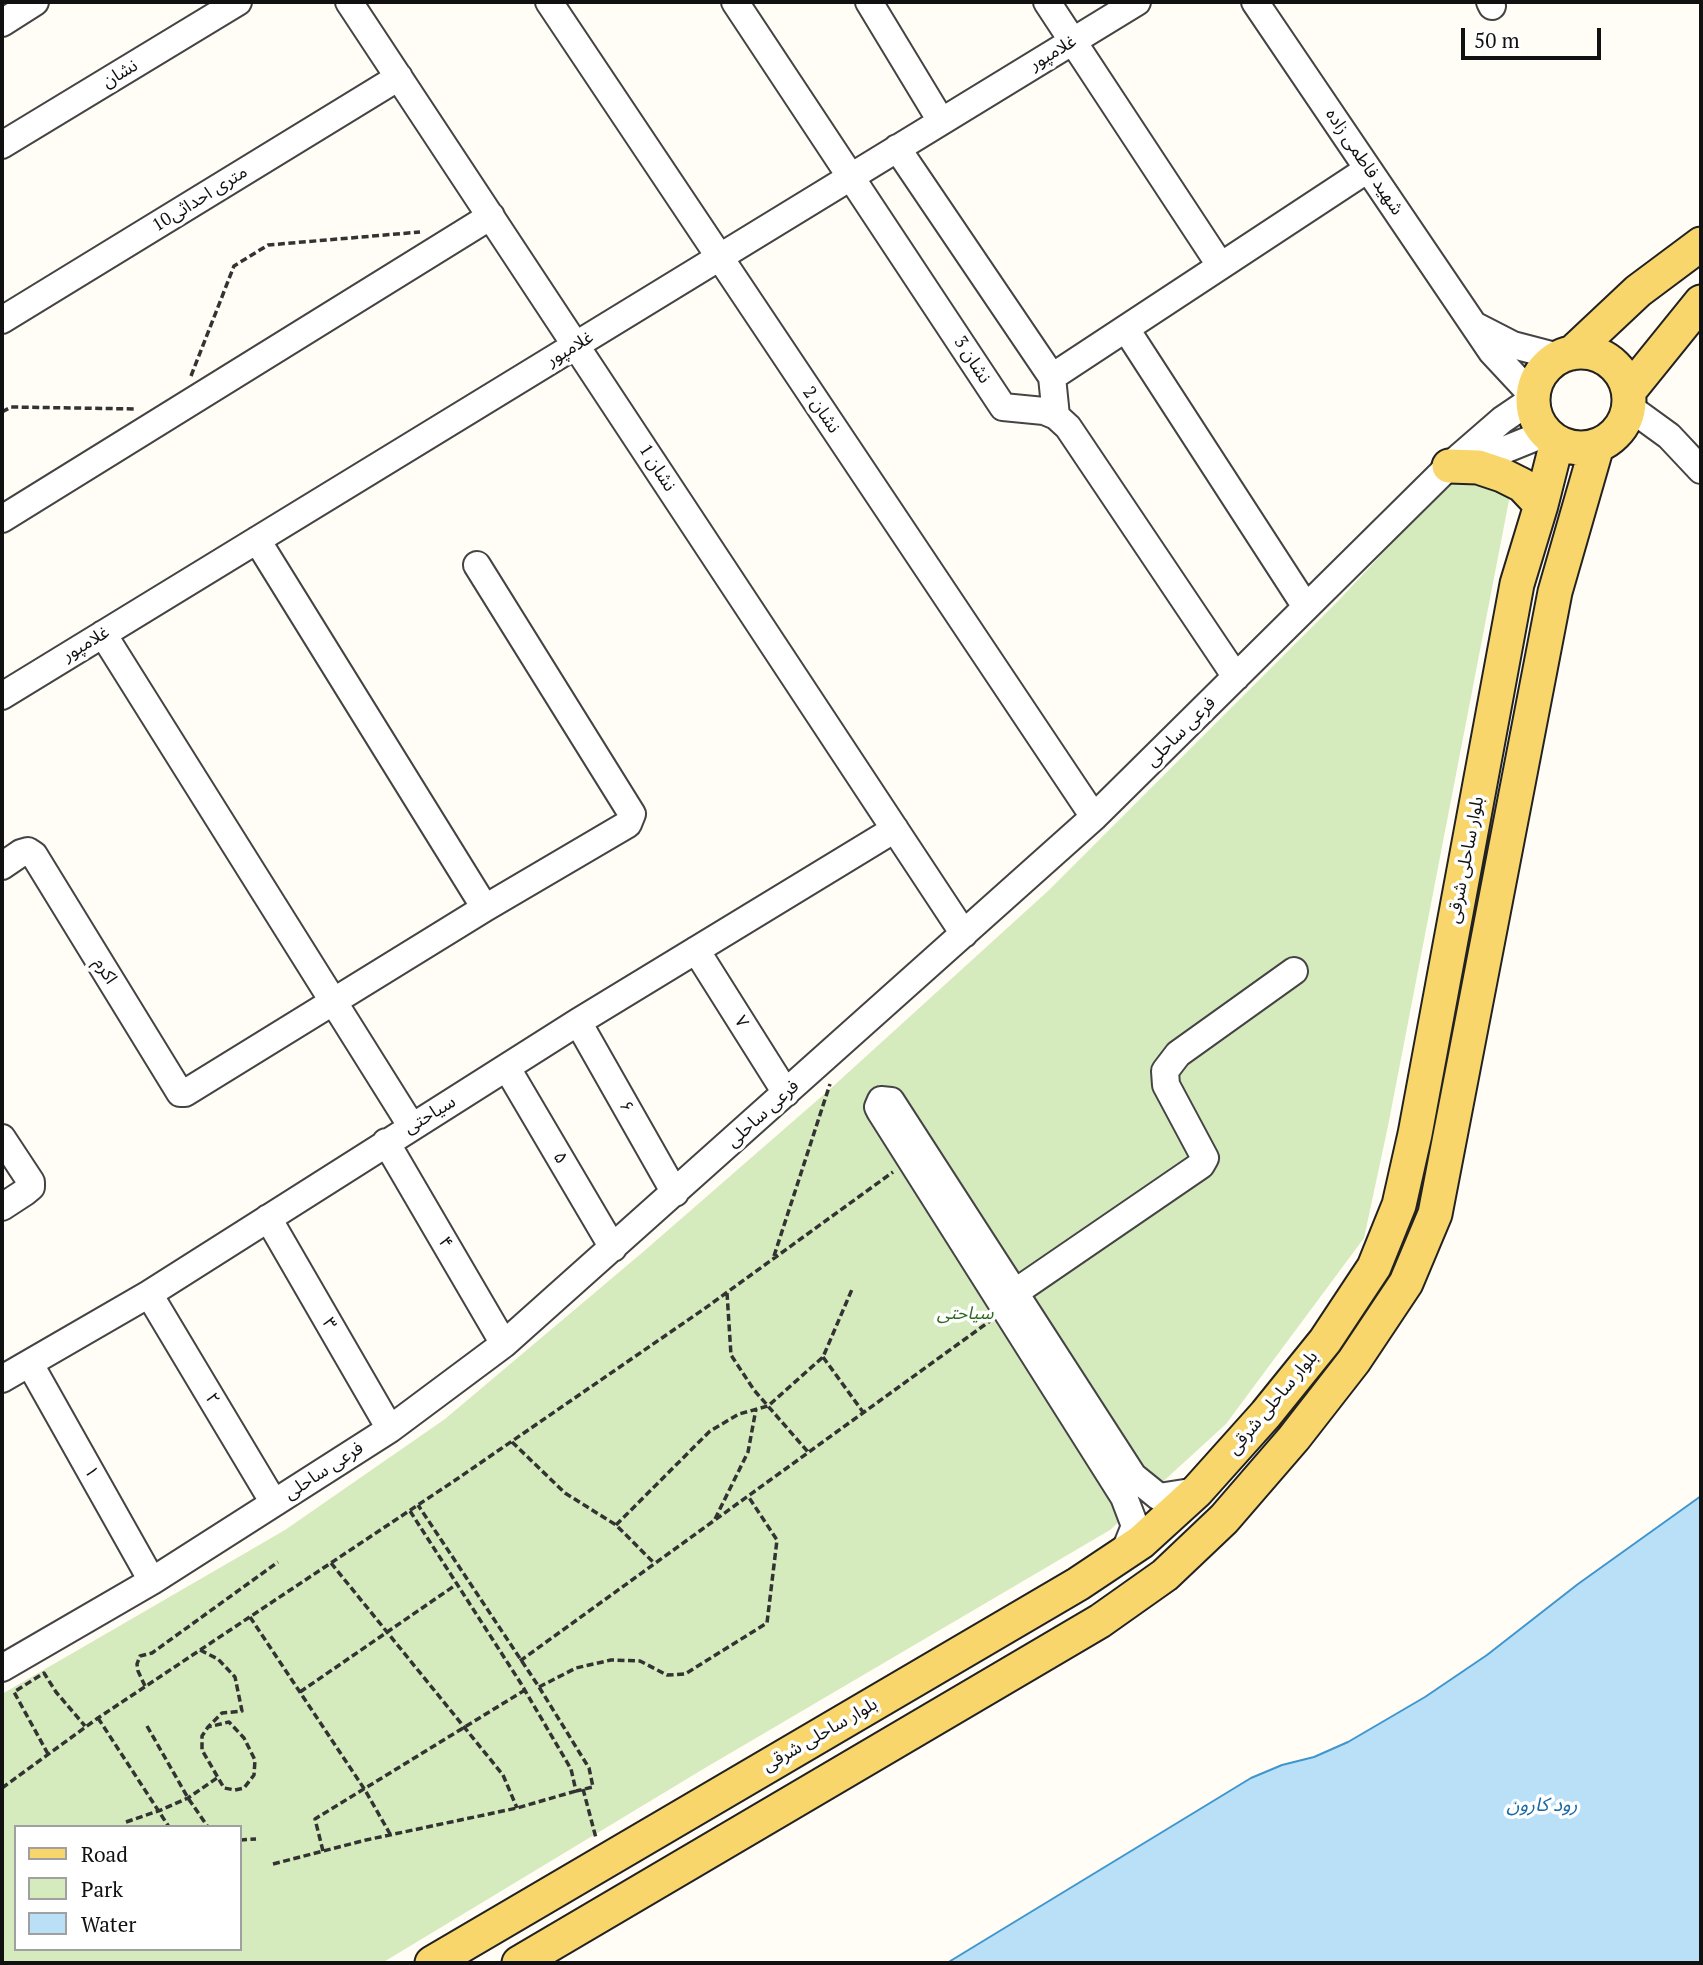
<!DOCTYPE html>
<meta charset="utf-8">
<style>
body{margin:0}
#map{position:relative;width:1703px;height:1965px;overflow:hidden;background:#fffdf5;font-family:"PT Serif",serif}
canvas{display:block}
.frame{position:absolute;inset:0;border:4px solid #111;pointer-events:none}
.legend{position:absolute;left:14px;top:1825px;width:228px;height:126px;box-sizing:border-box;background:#fff;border:2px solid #a0a0a0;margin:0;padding:9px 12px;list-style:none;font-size:21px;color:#111}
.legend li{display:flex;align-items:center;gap:14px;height:35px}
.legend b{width:35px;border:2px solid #a0a0a0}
.scale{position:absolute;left:1461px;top:28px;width:140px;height:32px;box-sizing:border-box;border:4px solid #111;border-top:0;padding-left:9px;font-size:21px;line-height:24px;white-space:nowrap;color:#111;-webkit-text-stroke:5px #fff;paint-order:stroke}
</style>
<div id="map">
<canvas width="1703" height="1965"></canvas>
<div class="frame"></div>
<ul class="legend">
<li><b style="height:9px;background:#f9d66b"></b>Road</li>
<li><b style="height:19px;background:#d5ebbd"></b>Park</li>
<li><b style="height:19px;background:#b9e0f7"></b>Water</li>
</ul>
<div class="scale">50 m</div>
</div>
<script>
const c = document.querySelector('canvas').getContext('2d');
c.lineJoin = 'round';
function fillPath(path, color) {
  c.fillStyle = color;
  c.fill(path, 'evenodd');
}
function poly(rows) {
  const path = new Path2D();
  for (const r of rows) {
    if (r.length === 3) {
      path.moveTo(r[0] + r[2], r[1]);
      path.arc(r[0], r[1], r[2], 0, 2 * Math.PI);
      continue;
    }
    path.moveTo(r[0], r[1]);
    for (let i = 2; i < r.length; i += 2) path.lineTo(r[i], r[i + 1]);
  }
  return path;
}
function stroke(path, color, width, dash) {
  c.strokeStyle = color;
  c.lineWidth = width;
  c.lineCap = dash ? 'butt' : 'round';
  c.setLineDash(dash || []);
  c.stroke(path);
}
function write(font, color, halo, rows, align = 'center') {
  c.font = font + ' "PT Serif","Noto Sans Arabic",serif';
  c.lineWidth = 7;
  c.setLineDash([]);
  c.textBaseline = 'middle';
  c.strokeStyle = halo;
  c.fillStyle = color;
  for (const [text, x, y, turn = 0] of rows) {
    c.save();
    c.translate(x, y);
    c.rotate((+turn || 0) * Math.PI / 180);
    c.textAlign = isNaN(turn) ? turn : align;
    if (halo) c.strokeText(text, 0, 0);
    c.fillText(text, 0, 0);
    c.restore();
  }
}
const green = poly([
 [1460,470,1510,495,1388,1126,1364,1238,1226,1424,1110,1530,705,1768,382,1963,2,1963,2,1694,285,1530,445,1419,643,1252,829,1090,1048,891,1339,600],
 [16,1827,240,1827,240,1949,16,1949]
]);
const water = poly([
 [1701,1496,1701,1963,947,1963,1251,1778,1282,1765,1314,1757,1348,1742,1425,1697,1487,1655,1578,1584,1701,1496]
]);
const path = poly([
 [191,376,234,266,268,245,420,232],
 [2,412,11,407,137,409],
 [774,1256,830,1084],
 [727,1293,731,1355,754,1390,808,1452],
 [823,1357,863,1412],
 [512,1442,565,1493,616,1525,655,1564],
 [410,1511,520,1682,571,1769,576,1791,593,1787,589,1768,539,1687,418,1505],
 [715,1519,748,1452,756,1409],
 [616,1525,710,1431,739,1414,768,1406,823,1357,853,1287],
 [331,1563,503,1775,517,1808],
 [250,1617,365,1790,390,1834],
 [200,1650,218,1659,235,1677,242,1711,222,1713,208,1727,202,1736,202,1750,224,1788,235,1790,244,1788,254,1775,255,1760,244,1738,229,1722,208,1727],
 [520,1661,990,1321],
 [145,1686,138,1671,137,1664,140,1656,152,1653,278,1562],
 [539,1687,576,1668,611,1660,640,1661,667,1675,685,1674,767,1623,777,1540,748,1496],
 [300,1692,457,1584],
 [98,1718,169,1827],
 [147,1726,188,1798,208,1827],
 [48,1754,14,1692,44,1673,56,1692,85,1726],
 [2,1788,98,1718,457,1479,704,1309,893,1172],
 [583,1789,596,1838],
 [126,1822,161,1810,188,1798,217,1778],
 [240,1840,256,1839],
 [323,1851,315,1819,525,1690],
 [273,1864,366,1840,517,1808,576,1791]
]);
const minor = poly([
 [349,2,964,934],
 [549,2,1094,817],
 [735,2,1003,407,1044,411,1056,416,1068,427,1236,677],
 [869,2,941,121],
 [1047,2,1220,265],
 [1255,2,1492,352,1533,396],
 [1490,2,1492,6],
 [2,23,35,2],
 [2,145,238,2],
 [897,148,1052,377,1056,416],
 [2,320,399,77],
 [1476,326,1513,345,1559,357],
 [1126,329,1306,607],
 [1052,377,1368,169],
 [1629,407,1669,436,1701,470],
 [1458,463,1499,452,1546,433],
 [2,519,491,216],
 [257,540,485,908],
 [103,634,412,1127],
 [2,696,1137,2],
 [2,866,21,853,28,851,34,855,180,1093,185,1093,485,908,628,824,632,814,477,565],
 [696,950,786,1093],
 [578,1022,675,1193],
 [507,1068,613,1248],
 [2,1138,31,1182,31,1187,25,1192,2,1207],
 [386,1142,504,1344],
 [268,1218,390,1429],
 [149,1294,274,1503],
 [1001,1302,1201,1165,1205,1158,1166,1085,1165,1071,1178,1054,1294,971],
 [30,1364,152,1581],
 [2,1379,149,1294,578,1022,895,829],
 [1124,1553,1135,1526,1124,1497,880,1111,878,1107,881,1100,891,1101,1133,1476,1159,1497,1197,1491],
 [2,1668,152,1581,390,1429,504,1344,1094,817,1449,466,1502,420,1533,399]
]);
const major = poly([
 [1581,400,48],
 [1572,353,1638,291,1701,244],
 [1629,391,1701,302],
 [1449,466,1478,467,1502,475,1522,485,1541,505],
 [432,1963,1078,1584,1141,1542,1197,1491,1266,1414,1325,1341,1374,1267,1399,1205,1415,1134,1517,584,1541,505,1557,442],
 [519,1963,1100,1621,1165,1575,1224,1519,1294,1438,1354,1361,1406,1283,1435,1214,1555,592,1597,446]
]);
const streetNames = [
 ["غلامپور",1053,53,-31],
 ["نشان",120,74,-31],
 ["شهید فاطمی زاده",1364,162,56],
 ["10متری احداثی",200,199,-32],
 ["غلامپور",570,349,-31],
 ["نشان 3",972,360,57],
 ["نشان 2",821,410,56],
 ["نشان 1",657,468,57],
 ["غلامپور",86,644,-31],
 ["فرعی ساحلی",1181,732,-45],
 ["بلوار ساحلی شرقی",1466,860,-79],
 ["اکرم",105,971,58],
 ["۷",741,1022,58],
 ["۶",626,1107,60],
 ["فرعی ساحلی",763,1114,-42],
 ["سیاحتی",430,1115,-31],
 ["۵",560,1158,60],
 ["۴",445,1243,60],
 ["۳",329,1324,60],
 ["۲",212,1399,59],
 ["بلوار ساحلی شرقی",1273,1403,-50],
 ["فرعی ساحلی",324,1471,-33],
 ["۱",91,1472,61],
 ["بلوار ساحلی شرقی",820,1735,-30]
];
const parkNames = [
 ["سیاحتی",965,1314]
];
const waterNames = [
 ["رود کارون",1542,1806]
];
fillPath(green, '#d5ebbd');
fillPath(water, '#b9e0f7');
stroke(water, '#3f96cf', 2);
stroke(minor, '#444', 30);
stroke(major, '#222', 37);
stroke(path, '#333', 3.5, [7, 3.5]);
stroke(minor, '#fff', 26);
stroke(major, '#f9d66b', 33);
write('18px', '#111', '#fff', streetNames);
write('italic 18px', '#2f6b1f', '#fff', parkNames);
write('italic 19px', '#1768a6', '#fff', waterNames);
</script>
